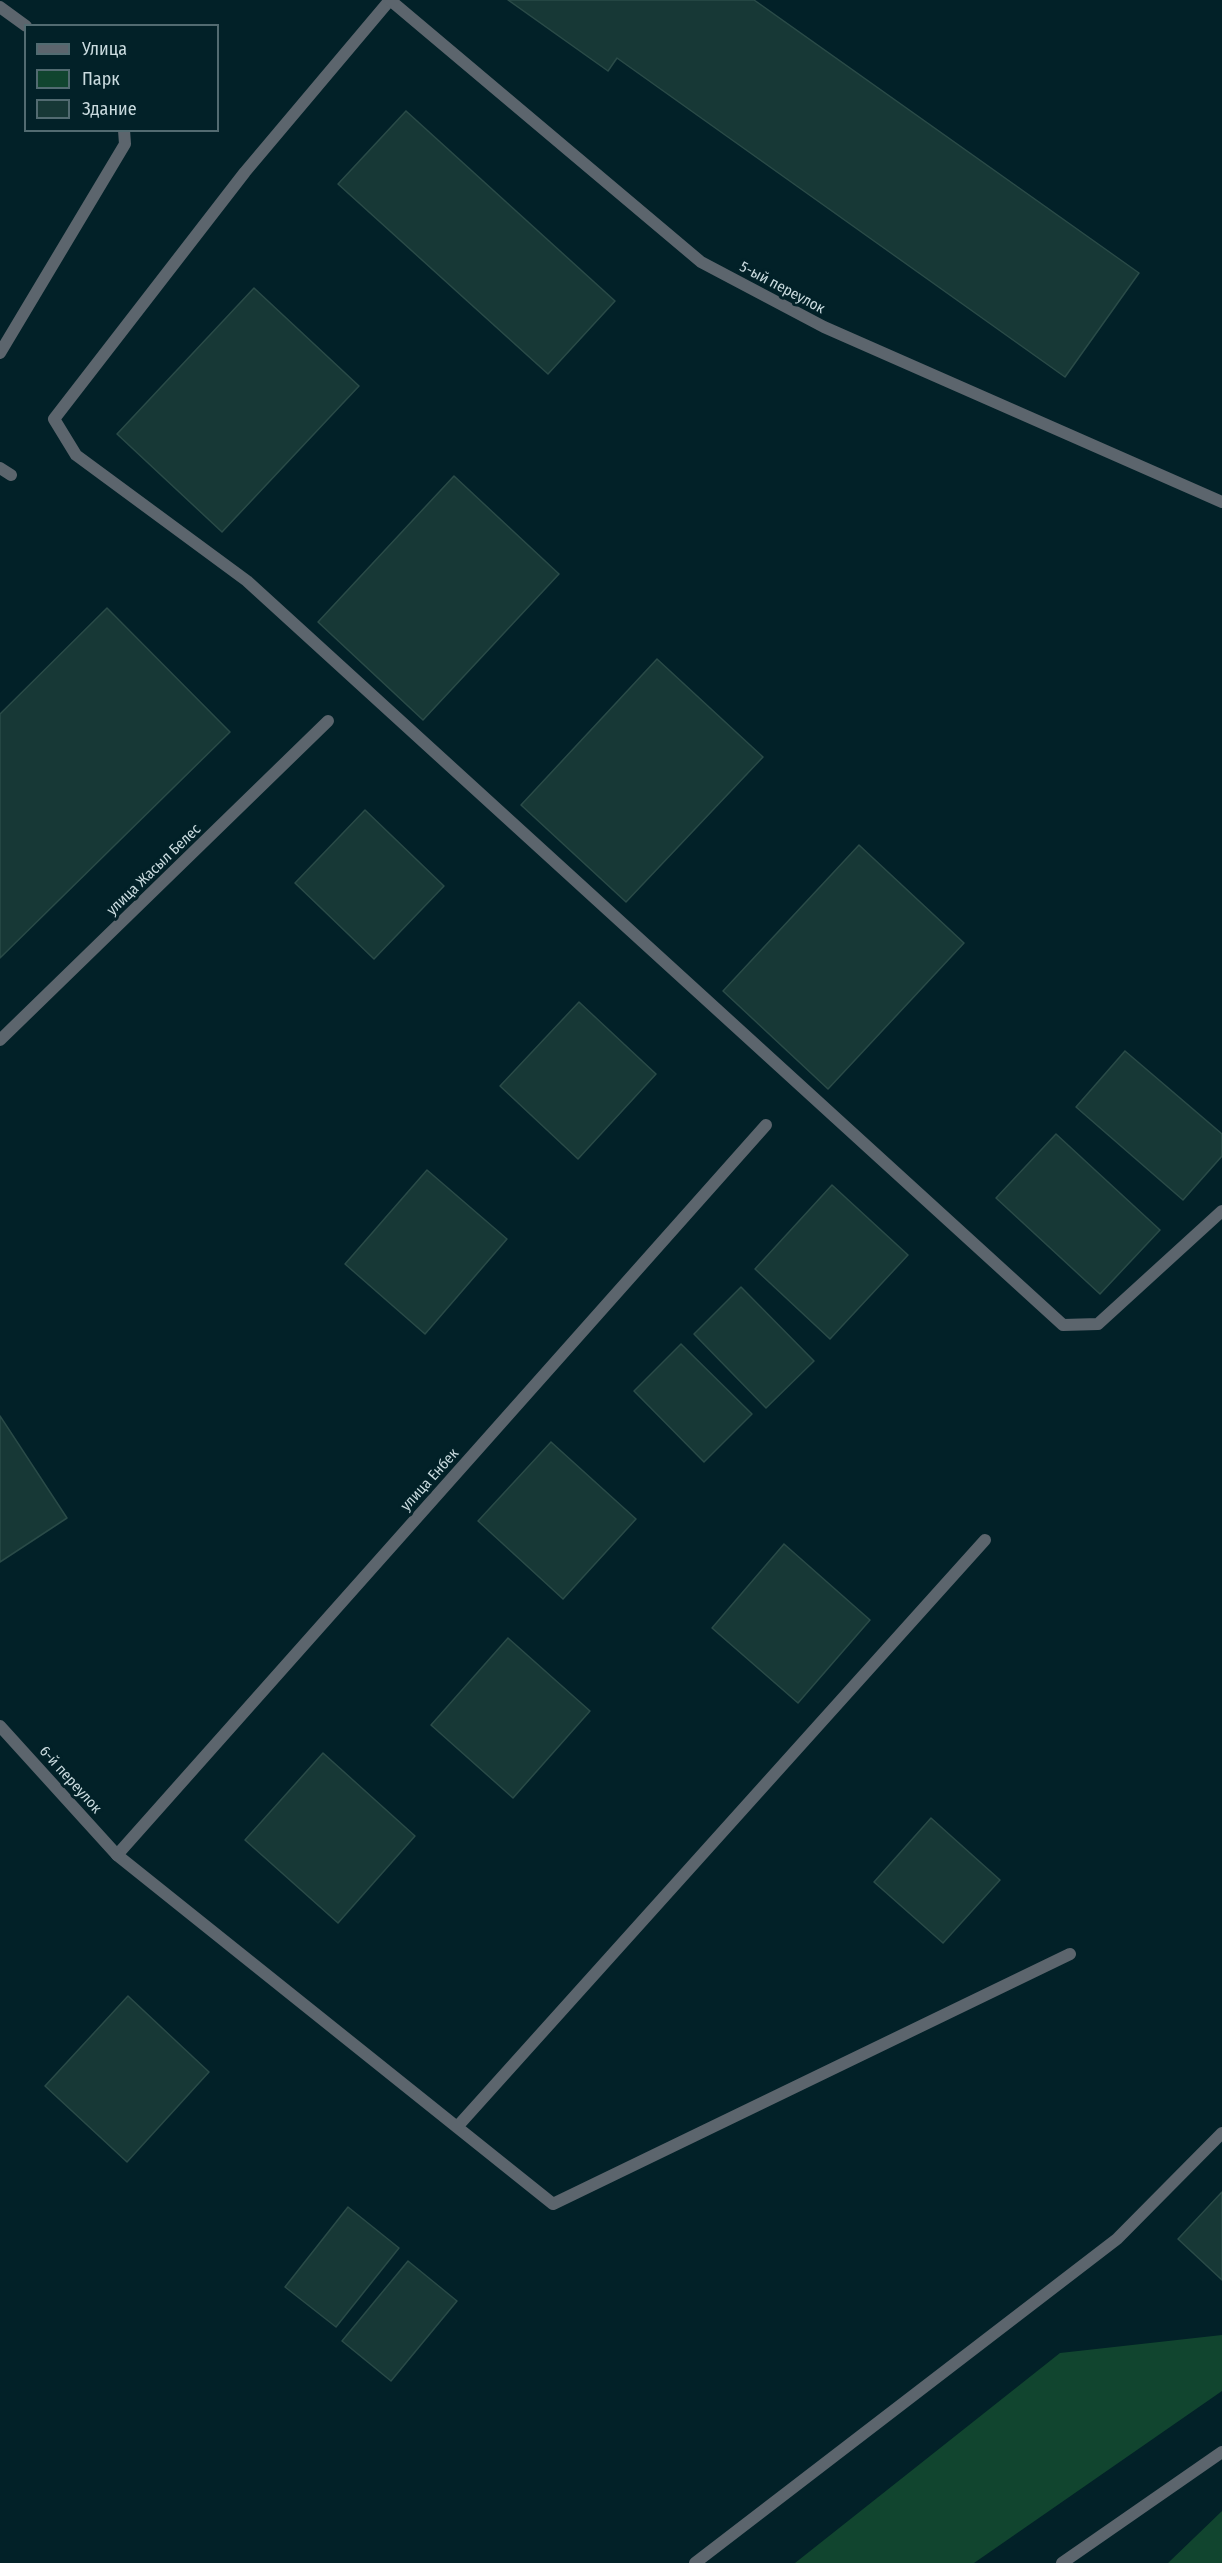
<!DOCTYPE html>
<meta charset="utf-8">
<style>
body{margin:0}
#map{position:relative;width:1222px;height:2563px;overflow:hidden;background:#022128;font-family:"Fira Sans Condensed",sans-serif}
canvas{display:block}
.legend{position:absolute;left:24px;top:24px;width:195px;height:108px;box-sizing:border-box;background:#022128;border:2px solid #526b71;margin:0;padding:8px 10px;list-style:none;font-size:18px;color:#cadbdf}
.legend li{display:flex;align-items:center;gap:12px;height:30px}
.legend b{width:30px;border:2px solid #526b71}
</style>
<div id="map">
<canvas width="1222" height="2563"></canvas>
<ul class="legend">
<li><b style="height:8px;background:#5c656d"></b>Улица</li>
<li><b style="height:16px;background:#11452f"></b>Парк</li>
<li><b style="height:16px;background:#173836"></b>Здание</li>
</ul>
</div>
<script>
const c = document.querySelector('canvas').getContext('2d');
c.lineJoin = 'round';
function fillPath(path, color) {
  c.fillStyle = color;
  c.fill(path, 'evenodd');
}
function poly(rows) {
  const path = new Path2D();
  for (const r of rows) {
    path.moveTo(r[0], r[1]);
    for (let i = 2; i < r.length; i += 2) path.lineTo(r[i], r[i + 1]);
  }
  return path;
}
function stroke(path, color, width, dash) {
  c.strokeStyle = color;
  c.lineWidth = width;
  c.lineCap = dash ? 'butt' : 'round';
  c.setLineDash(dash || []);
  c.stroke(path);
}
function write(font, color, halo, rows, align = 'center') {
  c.font = font + ' "Fira Sans Condensed",sans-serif';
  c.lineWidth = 6;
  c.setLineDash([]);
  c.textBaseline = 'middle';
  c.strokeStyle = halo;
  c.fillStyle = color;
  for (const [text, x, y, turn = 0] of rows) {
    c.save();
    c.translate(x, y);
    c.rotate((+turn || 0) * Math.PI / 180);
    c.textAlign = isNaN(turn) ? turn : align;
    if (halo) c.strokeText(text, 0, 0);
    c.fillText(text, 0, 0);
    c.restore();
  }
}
const green = poly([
 [1222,2335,1222,2391,974,2563,795,2563,1060,2353],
 [1222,2511,1222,2563,1168,2563]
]);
const building = poly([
 [508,0,754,0,1139,273,1065,377,617,58,608,71,508,0],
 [406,111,615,301,548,374,338,184,406,111],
 [254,288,359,386,222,532,117,434,254,288],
 [454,476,559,574,423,720,318,622,454,476],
 [107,608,230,732,0,958,0,714,107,608],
 [657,659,763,757,626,902,521,805,657,659],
 [365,810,444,886,374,959,295,883,365,810],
 [859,845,964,943,828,1089,723,991,859,845],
 [579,1002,656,1074,578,1159,500,1086,579,1002],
 [1125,1051,1222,1134,1222,1156,1183,1200,1076,1107,1125,1051],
 [1056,1134,1160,1230,1100,1294,996,1198,1056,1134],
 [427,1170,507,1239,425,1334,345,1264,427,1170],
 [832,1185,908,1255,830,1339,755,1269,832,1185],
 [741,1287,814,1361,766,1408,694,1334,741,1287],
 [681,1344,752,1414,704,1462,634,1391,681,1344],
 [0,1416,67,1518,0,1562,0,1416],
 [551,1442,636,1519,563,1599,478,1521,551,1442],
 [784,1544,870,1620,798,1703,712,1628,784,1544],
 [508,1638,590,1711,513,1798,431,1725,508,1638],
 [323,1753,415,1836,338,1923,245,1840,323,1753],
 [931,1818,1000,1880,943,1943,874,1882,931,1818],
 [128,1996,209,2072,127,2162,45,2086,128,1996],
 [1222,2192,1222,2280,1178,2239,1222,2192],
 [348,2207,399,2248,336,2327,285,2287,348,2207],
 [408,2261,457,2301,391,2381,342,2341,408,2261]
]);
const service = poly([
 [390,0,245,172,54,419,76,455,247,581,1063,1325,1098,1324,1222,1211],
 [0,7,26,26],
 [0,353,125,144,124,130],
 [0,468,11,475],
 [0,1040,328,721],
 [117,1855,766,1125]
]);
const minor = poly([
 [390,0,701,262,824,327,1222,502],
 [0,1726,117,1855,553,2204,1070,1954],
 [457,2127,985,1540],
 [695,2563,1117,2239,1222,2133],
 [1062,2563,1222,2452]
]);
const streetNames = [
 ["5-ый переулок",782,288,28],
 ["улица Жасыл Белес",154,870,-44],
 ["улица Енбек",430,1480,-48],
 ["6-й переулок",70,1780,48]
];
fillPath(green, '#11452f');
fillPath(building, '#173836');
stroke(building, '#2a4b48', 1.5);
stroke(service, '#5c656d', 12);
stroke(minor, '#5c656d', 12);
write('15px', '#cadbdf', '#022128', streetNames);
</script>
